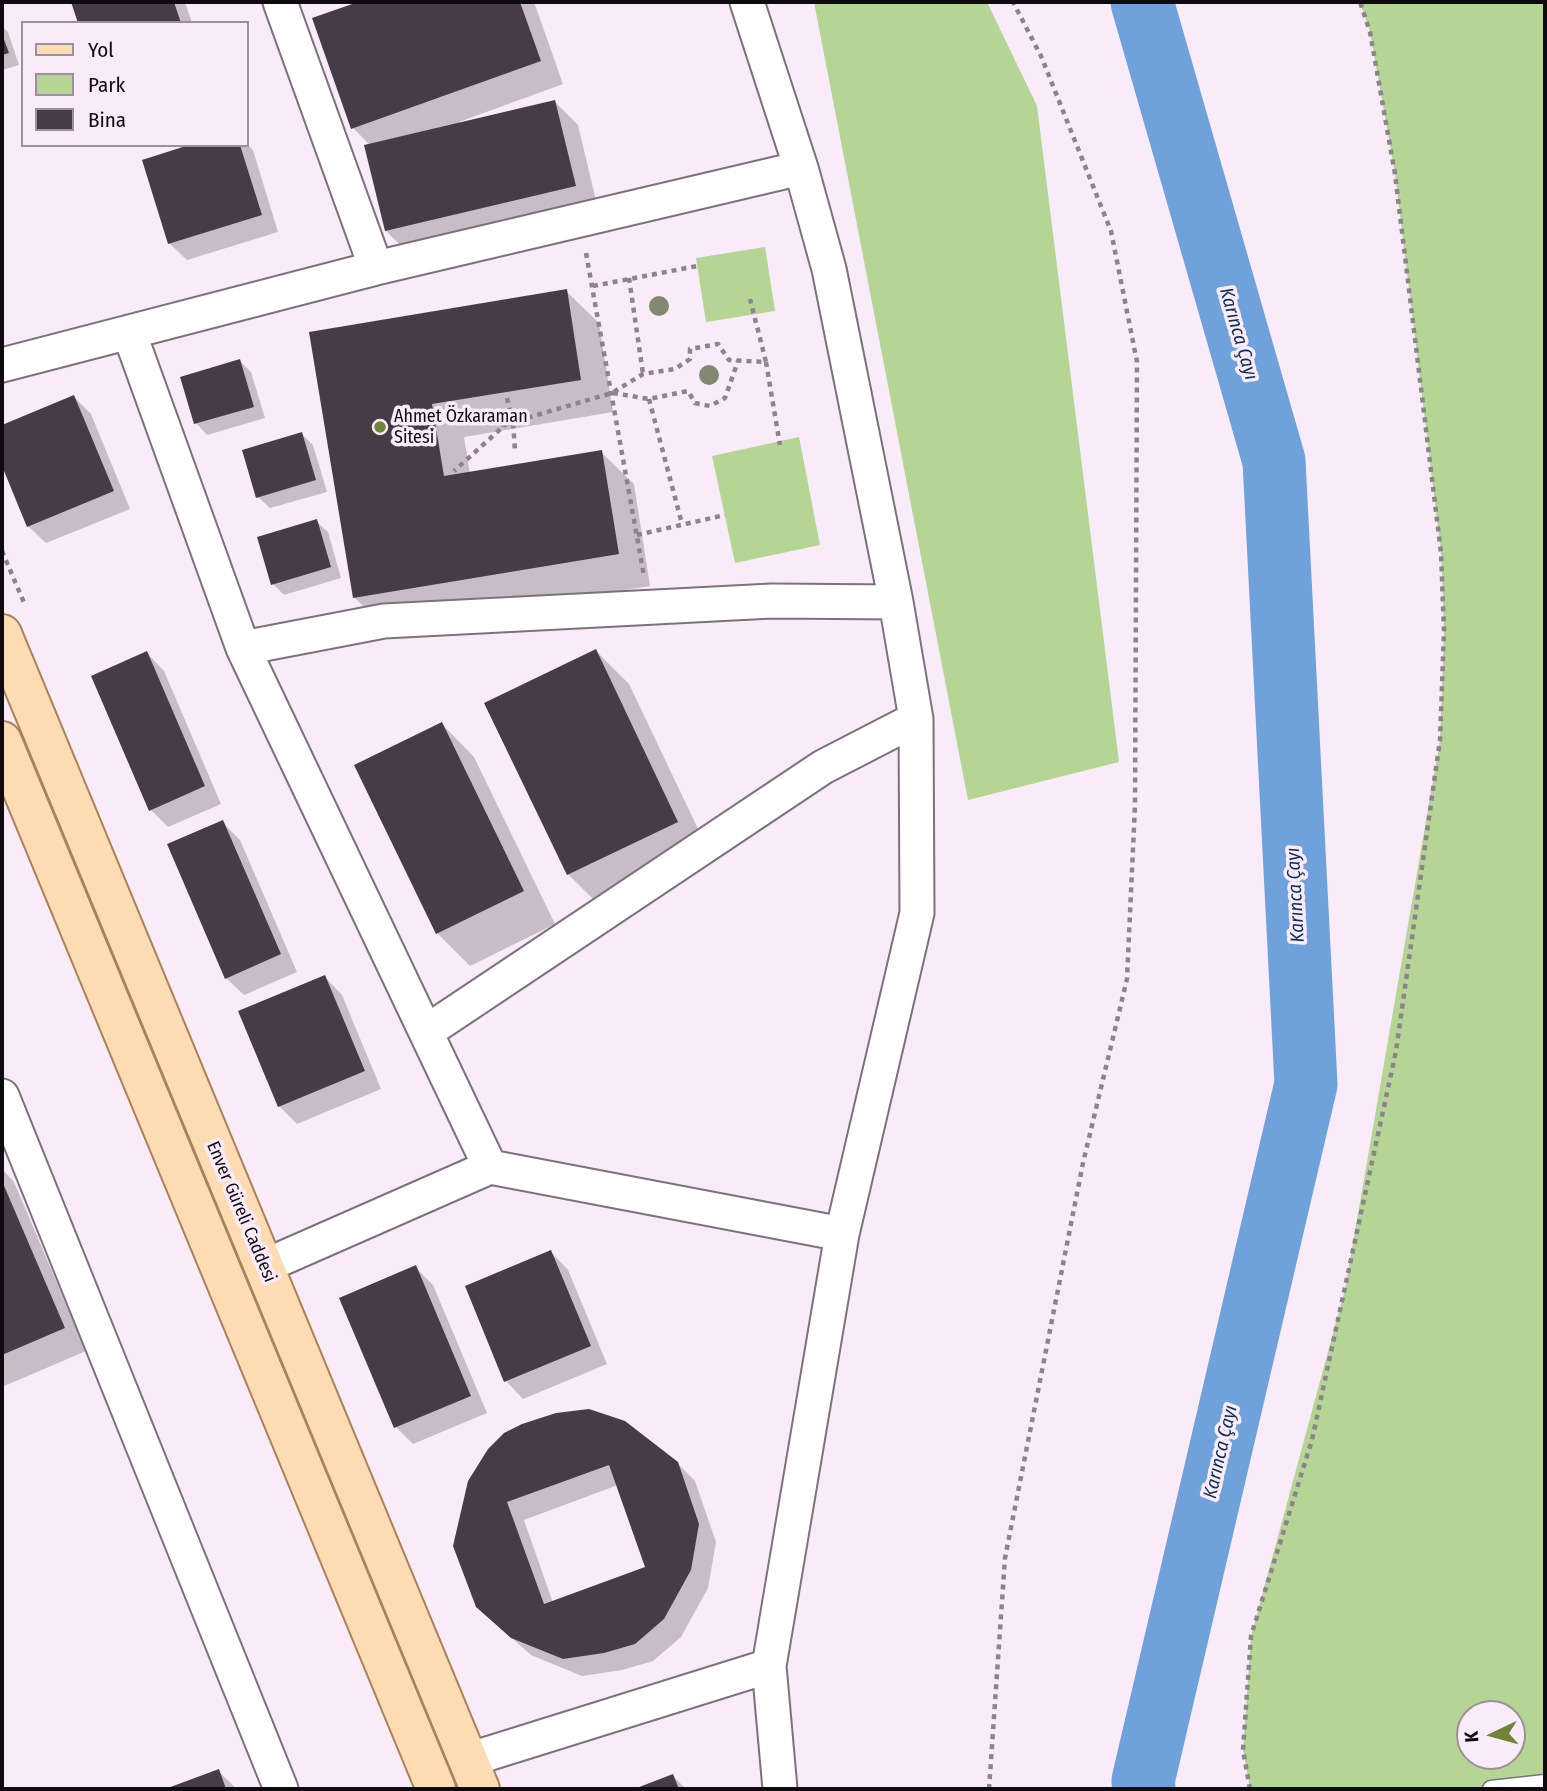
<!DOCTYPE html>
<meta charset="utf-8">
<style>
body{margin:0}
#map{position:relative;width:1547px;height:1791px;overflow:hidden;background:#faebf9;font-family:"Fira Sans Condensed",sans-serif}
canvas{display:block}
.frame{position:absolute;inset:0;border:4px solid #0f0a0f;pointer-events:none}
.legend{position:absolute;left:21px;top:21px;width:228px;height:126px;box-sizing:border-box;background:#faebf9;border:2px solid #9c919b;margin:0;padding:9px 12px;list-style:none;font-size:21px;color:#0f0a0f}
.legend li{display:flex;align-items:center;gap:14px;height:35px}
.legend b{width:35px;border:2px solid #9c919b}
.north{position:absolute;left:1456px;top:1700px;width:70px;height:70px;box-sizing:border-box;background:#faebf9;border:2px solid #9c919b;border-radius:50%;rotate:265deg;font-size:19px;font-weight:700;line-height:28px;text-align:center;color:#0f0a0f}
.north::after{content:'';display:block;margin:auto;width:24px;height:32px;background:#6f8435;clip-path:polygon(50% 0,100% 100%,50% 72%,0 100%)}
</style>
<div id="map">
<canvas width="1547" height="1791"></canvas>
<div class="frame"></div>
<ul class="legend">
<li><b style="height:9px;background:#fddbb3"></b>Yol</li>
<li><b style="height:19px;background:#b4d594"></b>Park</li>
<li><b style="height:19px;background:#463c48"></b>Bina</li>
</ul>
<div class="north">K</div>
</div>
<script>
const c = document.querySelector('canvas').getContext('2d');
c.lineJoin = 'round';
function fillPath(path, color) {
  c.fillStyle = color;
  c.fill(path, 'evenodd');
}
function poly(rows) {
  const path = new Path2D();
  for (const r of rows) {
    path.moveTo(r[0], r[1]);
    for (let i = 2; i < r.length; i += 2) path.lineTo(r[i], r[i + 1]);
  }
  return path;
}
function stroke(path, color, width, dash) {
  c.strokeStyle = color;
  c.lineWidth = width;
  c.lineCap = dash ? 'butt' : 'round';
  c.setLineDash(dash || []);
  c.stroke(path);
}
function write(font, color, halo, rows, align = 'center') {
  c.font = font + ' "Fira Sans Condensed",sans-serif';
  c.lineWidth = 7;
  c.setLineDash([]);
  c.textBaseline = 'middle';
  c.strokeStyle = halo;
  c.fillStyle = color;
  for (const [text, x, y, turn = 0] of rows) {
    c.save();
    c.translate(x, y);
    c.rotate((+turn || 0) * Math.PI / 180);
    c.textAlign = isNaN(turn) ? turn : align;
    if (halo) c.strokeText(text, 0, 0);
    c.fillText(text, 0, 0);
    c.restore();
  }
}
const green = poly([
 [814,2,987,2,1037,106,1119,762,968,800],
 [1360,2,1545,2,1545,1783,1491,1789,1250,1789,1243,1750,1251,1636,1345,1289,1440,740,1444,630,1441,553,1395,174,1370,32],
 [1470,1714,1512,1714,1512,1756,1470,1756],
 [765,247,775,311,706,322,696,258],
 [799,437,820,545,735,563,712,456]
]);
const shadow = poly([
 [73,2,185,2,192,23,79,23],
 [363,2,534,2,563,84,459,122,460,124,555,102,578,125,598,209,409,254,386,231,370,145,353,128,314,19],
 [2,26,8,32,19,65,2,70],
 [247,144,253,150,278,232,187,260,169,243,195,145],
 [566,291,599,323,613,412,464,437,470,474,601,452,634,484,650,586,387,630,354,597,311,333],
 [240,361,251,372,265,418,207,435,196,423],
 [74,397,91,414,130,509,46,543,28,526,2,461,2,427],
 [302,434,313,445,327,492,270,508,258,497],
 [316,521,328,532,341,578,284,595,273,584],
 [596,651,629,684,710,854,601,907,568,874],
 [147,653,164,671,221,804,168,827,151,810],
 [442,724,474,757,555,924,470,966,437,933],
 [222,822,240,840,297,972,244,995,226,978],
 [325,977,342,995,381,1089,297,1124,279,1106],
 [2,1169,14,1182,86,1351,2,1387],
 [551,1252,568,1270,607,1364,523,1399,506,1381,467,1287],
 [415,1267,433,1285,487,1413,413,1444,396,1427],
 [624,1422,677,1463,695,1481,716,1542,708,1588,681,1637,653,1661,622,1670,582,1676,531,1655,496,1624,470,1482],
 [618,1485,648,1568,553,1603,524,1520],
 [218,1771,237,1789,169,1789],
 [673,1776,686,1789,638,1789]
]);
const river = poly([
 [1142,2,1274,461,1306,1084,1143,1781,1144,1789]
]);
const building = poly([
 [71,2,174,2,181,23,78,23],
 [358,2,520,2,541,61,351,129,312,18],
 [2,34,9,53,2,55],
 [555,100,576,186,385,231,364,145],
 [189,145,240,145,262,215,168,244,142,160],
 [567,289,581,380,432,404,444,476,602,450,619,554,353,598,309,332],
 [240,359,254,407,194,424,180,377],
 [74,395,114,491,27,527,2,466,2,425],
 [302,432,316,480,256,498,242,450],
 [317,519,331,567,271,585,257,537],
 [596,649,678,822,567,875,484,703],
 [147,651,205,786,149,811,91,676],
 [442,722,524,891,436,934,354,765],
 [223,820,281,954,225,979,167,844],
 [325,975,365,1071,278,1107,238,1011],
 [2,1181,65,1328,2,1355],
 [551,1250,591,1346,504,1382,465,1286],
 [416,1265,471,1396,394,1428,339,1298],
 [589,1409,625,1421,678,1462,699,1524,691,1570,664,1619,635,1644,604,1653,563,1659,511,1638,476,1607,453,1546,468,1481,488,1449,504,1433,522,1424,556,1413],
 [609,1465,645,1567,544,1604,507,1502],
 [219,1769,226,1789,165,1789],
 [673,1774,679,1789,634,1789]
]);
const path = poly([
 [586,253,644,576],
 [629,278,643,374],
 [593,286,697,266],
 [766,362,780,445],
 [613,393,649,399,688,391,695,403,710,406,725,398,738,361],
 [507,398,513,422,612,393,643,374,675,369,690,359,690,349,718,344,729,360,766,362,750,299],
 [649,399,682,524],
 [433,410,505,425,454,471],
 [505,425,513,422,515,451],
 [637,535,725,515],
 [2,551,25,605],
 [989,1789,1005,1558,1083,1163,1127,979,1135,805,1137,362,1111,231,1041,56,1013,2],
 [1250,1789,1243,1750,1251,1636,1312,1440,1396,1051,1440,740,1444,630,1441,553,1395,174,1370,32,1360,2]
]);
const service = poly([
 [1491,1789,1545,1783]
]);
const minor = poly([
 [280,2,376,268],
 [747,2,801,168],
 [129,332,243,648],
 [2,365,376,268,801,168,829,269,896,602],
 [426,1032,823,767,916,719],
 [2,1096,281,1789],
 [283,1258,490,1167,842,1234,917,913,916,719,896,602,772,601,384,621,243,648,490,1167],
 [468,1760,769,1666],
 [780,1789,769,1666,842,1234]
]);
const primary = poly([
 [2,634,480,1789],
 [2,741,436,1789]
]);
const trees = [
 [659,306],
 [709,375]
];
const markers = [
 [380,427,7,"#6f8435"]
];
const poiNames = [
 ["Ahmet Özkaraman",394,417],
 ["Sitesi",394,438]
];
const streetNames = [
 ["Enver Güreli Caddesi",241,1212,67]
];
const waterNames = [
 ["Karınca Çayı",1238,334,74],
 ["Karınca Çayı",1296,895,-93],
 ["Karınca Çayı",1221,1452,-77]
];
fillPath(green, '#b4d594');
fillPath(shadow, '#0003');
stroke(river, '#6fa1db', 63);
fillPath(building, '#463c48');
stroke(service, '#7e717e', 19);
stroke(minor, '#7e717e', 37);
stroke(primary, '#a98258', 42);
stroke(path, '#8d838d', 4.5, [5, 5]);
stroke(service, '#fff', 16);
stroke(minor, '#fff', 33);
stroke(primary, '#fddbb3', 38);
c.fillStyle = '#838872';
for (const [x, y] of trees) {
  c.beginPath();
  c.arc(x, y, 10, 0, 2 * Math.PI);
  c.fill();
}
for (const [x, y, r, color] of markers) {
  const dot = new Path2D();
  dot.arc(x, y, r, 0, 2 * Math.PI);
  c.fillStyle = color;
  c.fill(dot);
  stroke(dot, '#faebf9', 2.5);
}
write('18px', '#0f0a0f', '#faebf9', poiNames, 'left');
write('18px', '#0f0a0f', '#faebf9', streetNames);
write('italic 19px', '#0b2f55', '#faebf9', waterNames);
</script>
